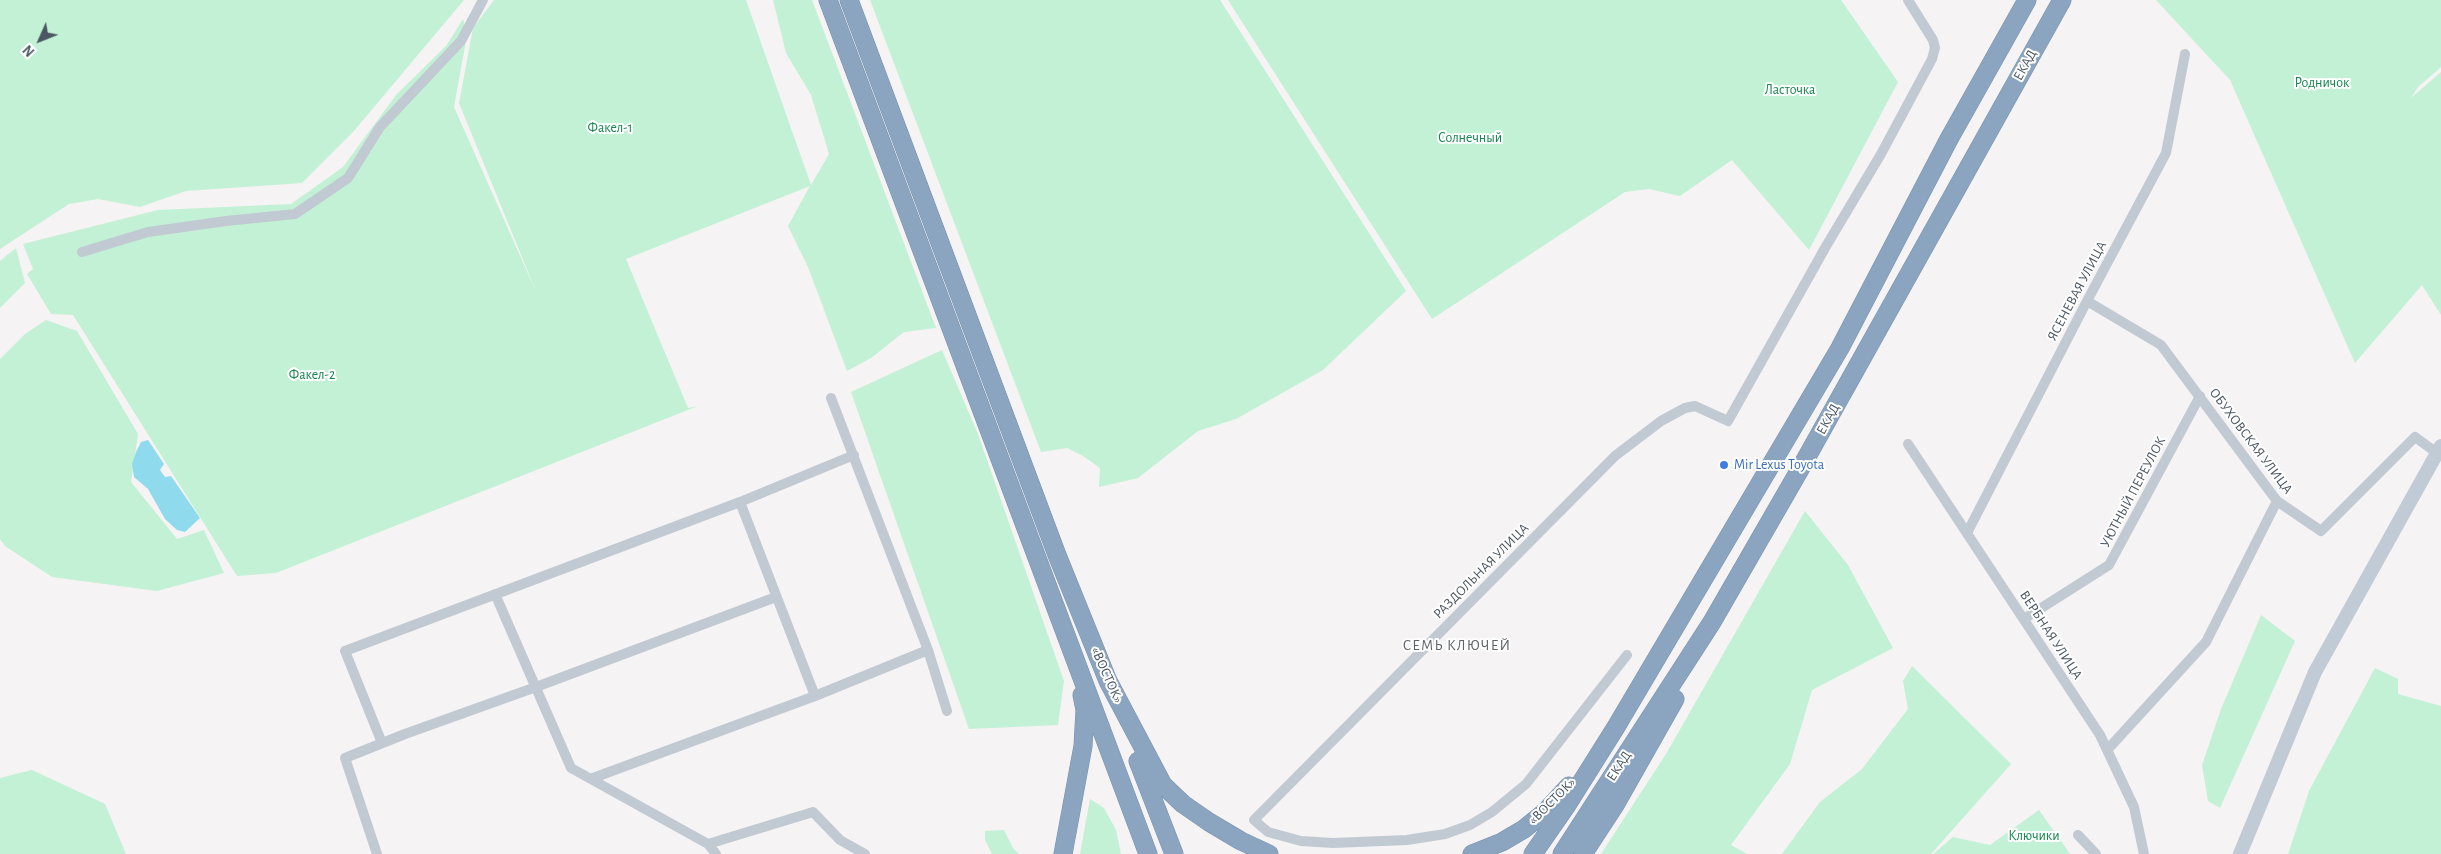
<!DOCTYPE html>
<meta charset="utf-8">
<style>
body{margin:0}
#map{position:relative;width:2441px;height:854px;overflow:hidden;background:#f5f3f3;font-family:"Alegreya Sans",sans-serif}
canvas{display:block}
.north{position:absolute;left:15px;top:15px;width:50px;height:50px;-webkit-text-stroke:4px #fff;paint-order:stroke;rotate:226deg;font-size:14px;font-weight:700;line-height:20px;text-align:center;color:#4a5661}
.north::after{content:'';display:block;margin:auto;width:18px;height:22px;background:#4a5661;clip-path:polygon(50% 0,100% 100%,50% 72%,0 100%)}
</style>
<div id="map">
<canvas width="2441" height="854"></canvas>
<div class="north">N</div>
</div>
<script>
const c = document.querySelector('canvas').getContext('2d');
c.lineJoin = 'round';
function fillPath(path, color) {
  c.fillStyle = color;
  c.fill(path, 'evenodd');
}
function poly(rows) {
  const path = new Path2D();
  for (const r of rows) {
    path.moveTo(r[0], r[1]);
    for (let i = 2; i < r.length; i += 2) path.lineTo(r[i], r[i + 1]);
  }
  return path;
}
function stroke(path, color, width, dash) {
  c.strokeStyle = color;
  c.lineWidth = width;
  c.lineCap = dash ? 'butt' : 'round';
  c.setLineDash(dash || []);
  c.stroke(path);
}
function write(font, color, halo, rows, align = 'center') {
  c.font = font + ' "Alegreya Sans",sans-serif';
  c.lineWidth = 4;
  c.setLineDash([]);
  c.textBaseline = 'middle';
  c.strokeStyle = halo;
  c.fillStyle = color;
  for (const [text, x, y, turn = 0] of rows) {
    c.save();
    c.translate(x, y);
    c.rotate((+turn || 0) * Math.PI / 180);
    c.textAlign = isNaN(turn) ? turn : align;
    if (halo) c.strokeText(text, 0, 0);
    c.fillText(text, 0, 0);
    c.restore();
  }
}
const green = poly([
 [0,0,464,0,353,132,302,183,186,191,140,207,98,199,69,204,0,249],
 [494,0,746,0,811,185,829,154,811,95,786,53,773,0,812,0,936,328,904,332,871,358,847,371,808,267,788,226,810,186,626,259,688,408,698,406,276,573,237,576,73,315,51,314,27,274,33,269,23,244,158,210,291,204,343,167,396,95,446,46,463,19,467,35,454,107,537,294,459,103,473,28],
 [870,0,1220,0,1406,291,1323,370,1236,419,1198,431,1138,478,1099,487,1100,468,1083,456,1067,448,1041,452],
 [1228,0,1841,0,1898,82,1809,250,1732,160,1680,196,1649,189,1625,192,1432,319],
 [2156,0,2441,0,2441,67,2418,87,2411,98,2441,72,2441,315,2422,285,2355,363,2230,80],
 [16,248,25,283,0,308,0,261],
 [46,320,77,331,138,434,131,482,177,539,204,530,224,573,157,591,52,577,5,546,0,539,0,359,25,334],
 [942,350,978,434,1064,681,1058,725,969,729,851,392],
 [1805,511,1848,565,1893,648,1812,690,1790,764,1731,845,1747,854,1601,854,1666,754],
 [2261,615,2295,641,2220,808,2208,801,2202,765,2221,709],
 [1912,666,2011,764,1931,854,1782,854,1820,802,1862,769,1908,709,1903,681],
 [2375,668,2398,679,2398,694,2441,706,2441,854,2288,854,2309,791],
 [32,770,105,804,126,854,0,854,0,778],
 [1090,799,1104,808,1116,830,1121,854,1080,854],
 [2039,810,2070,854,1933,854,1953,837,1990,845],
 [1004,830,1013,848,1019,854,992,854,985,840,985,831]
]);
const water = poly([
 [148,440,164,464,160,470,165,477,171,476,200,518,185,532,177,530,165,519,148,489,134,477,132,464,136,452,141,442]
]);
const street = poly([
 [82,252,148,232,226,221,295,214,348,178,380,127,461,41,483,0],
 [2087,301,2161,345,2277,501,2321,531,2415,437,2437,453],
 [831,398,928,650,947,711],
 [1908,444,2100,735,2134,807,2144,854],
 [740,502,815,696],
 [1967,533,2087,301,2166,153,2185,54],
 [495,594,571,768,708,844,716,854],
 [2024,619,2109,565,2200,396],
 [1627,655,1526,784,1492,812,1470,825,1445,834,1407,840,1333,843,1301,841,1268,832,1254,820,1615,456,1661,421,1685,408,1695,406,1728,421,1825,248,1881,154,1932,59,1935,48,1933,40,1908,0],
 [382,743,345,651,740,502,854,455],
 [2108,749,2206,642,2277,501],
 [593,778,815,696,928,650],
 [2078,835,2096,854],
 [708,844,813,812,840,840,865,854],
 [377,854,345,758,405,734,536,687,776,597]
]);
const secondary = poly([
 [2240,854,2315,672,2441,446]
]);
const highway = poly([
 [828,0,1148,854],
 [849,0,1057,555,1108,681,1163,785,1183,804,1209,822,1241,841,1269,854],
 [1138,761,1174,854],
 [1063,854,1083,746,1085,710,1082,695],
 [1472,854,1502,842,1524,829,1545,812,1569,786],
 [1533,854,1567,805,1616,727,1840,348,1949,139,2027,0],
 [1562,854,1712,622,1799,471,2062,0],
 [1583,854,1615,805,1675,699]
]);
const markers = [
 [1724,465,5,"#3f7fe0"]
];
const streetNames = [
 ["ЕКАД",2025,65,-61],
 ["ЯСЕНЕВАЯ УЛИЦА",2077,291,-62],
 ["ЕКАД",1828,419,-61],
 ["ОБУХОВСКАЯ УЛИЦА",2251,441,53],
 ["УЮТНЫЙ ПЕРЕУЛОК",2133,492,-62],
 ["РАЗДОЛЬНАЯ УЛИЦА",1481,571,-45],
 ["ВЕРБНАЯ УЛИЦА",2051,635,57],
 ["«ВОСТОК»",1107,675,66],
 ["ЕКАД",1619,766,-57],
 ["«ВОСТОК»",1552,801,-45]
];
const parkNames = [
 ["Родничок",2322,83],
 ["Ласточка",1790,90],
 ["Факел-1",610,128],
 ["Солнечный",1470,138],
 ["Факел-2",312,375],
 ["Ключики",2034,836]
];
const shopNames = [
 ["Mir Lexus Toyota",1734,465]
];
const neighbourhoodNames = [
 ["СЕМЬ КЛЮЧЕЙ",1457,645]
];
fillPath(green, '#c3f1d5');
fillPath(water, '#90daee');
stroke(highway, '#7690ad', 19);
stroke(street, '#c1cad2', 10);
stroke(secondary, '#c1cbd6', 14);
stroke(highway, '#8ba5c1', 18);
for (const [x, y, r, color] of markers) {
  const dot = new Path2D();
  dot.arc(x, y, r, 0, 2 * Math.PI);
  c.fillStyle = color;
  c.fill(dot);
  stroke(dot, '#fff', 2);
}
write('14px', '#4a5661', '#fff', streetNames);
write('14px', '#17864f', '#fff', parkNames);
write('14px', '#366cbe', '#fff', shopNames, 'left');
c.letterSpacing = '1px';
write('15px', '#5f6368', '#fff', neighbourhoodNames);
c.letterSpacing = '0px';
</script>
